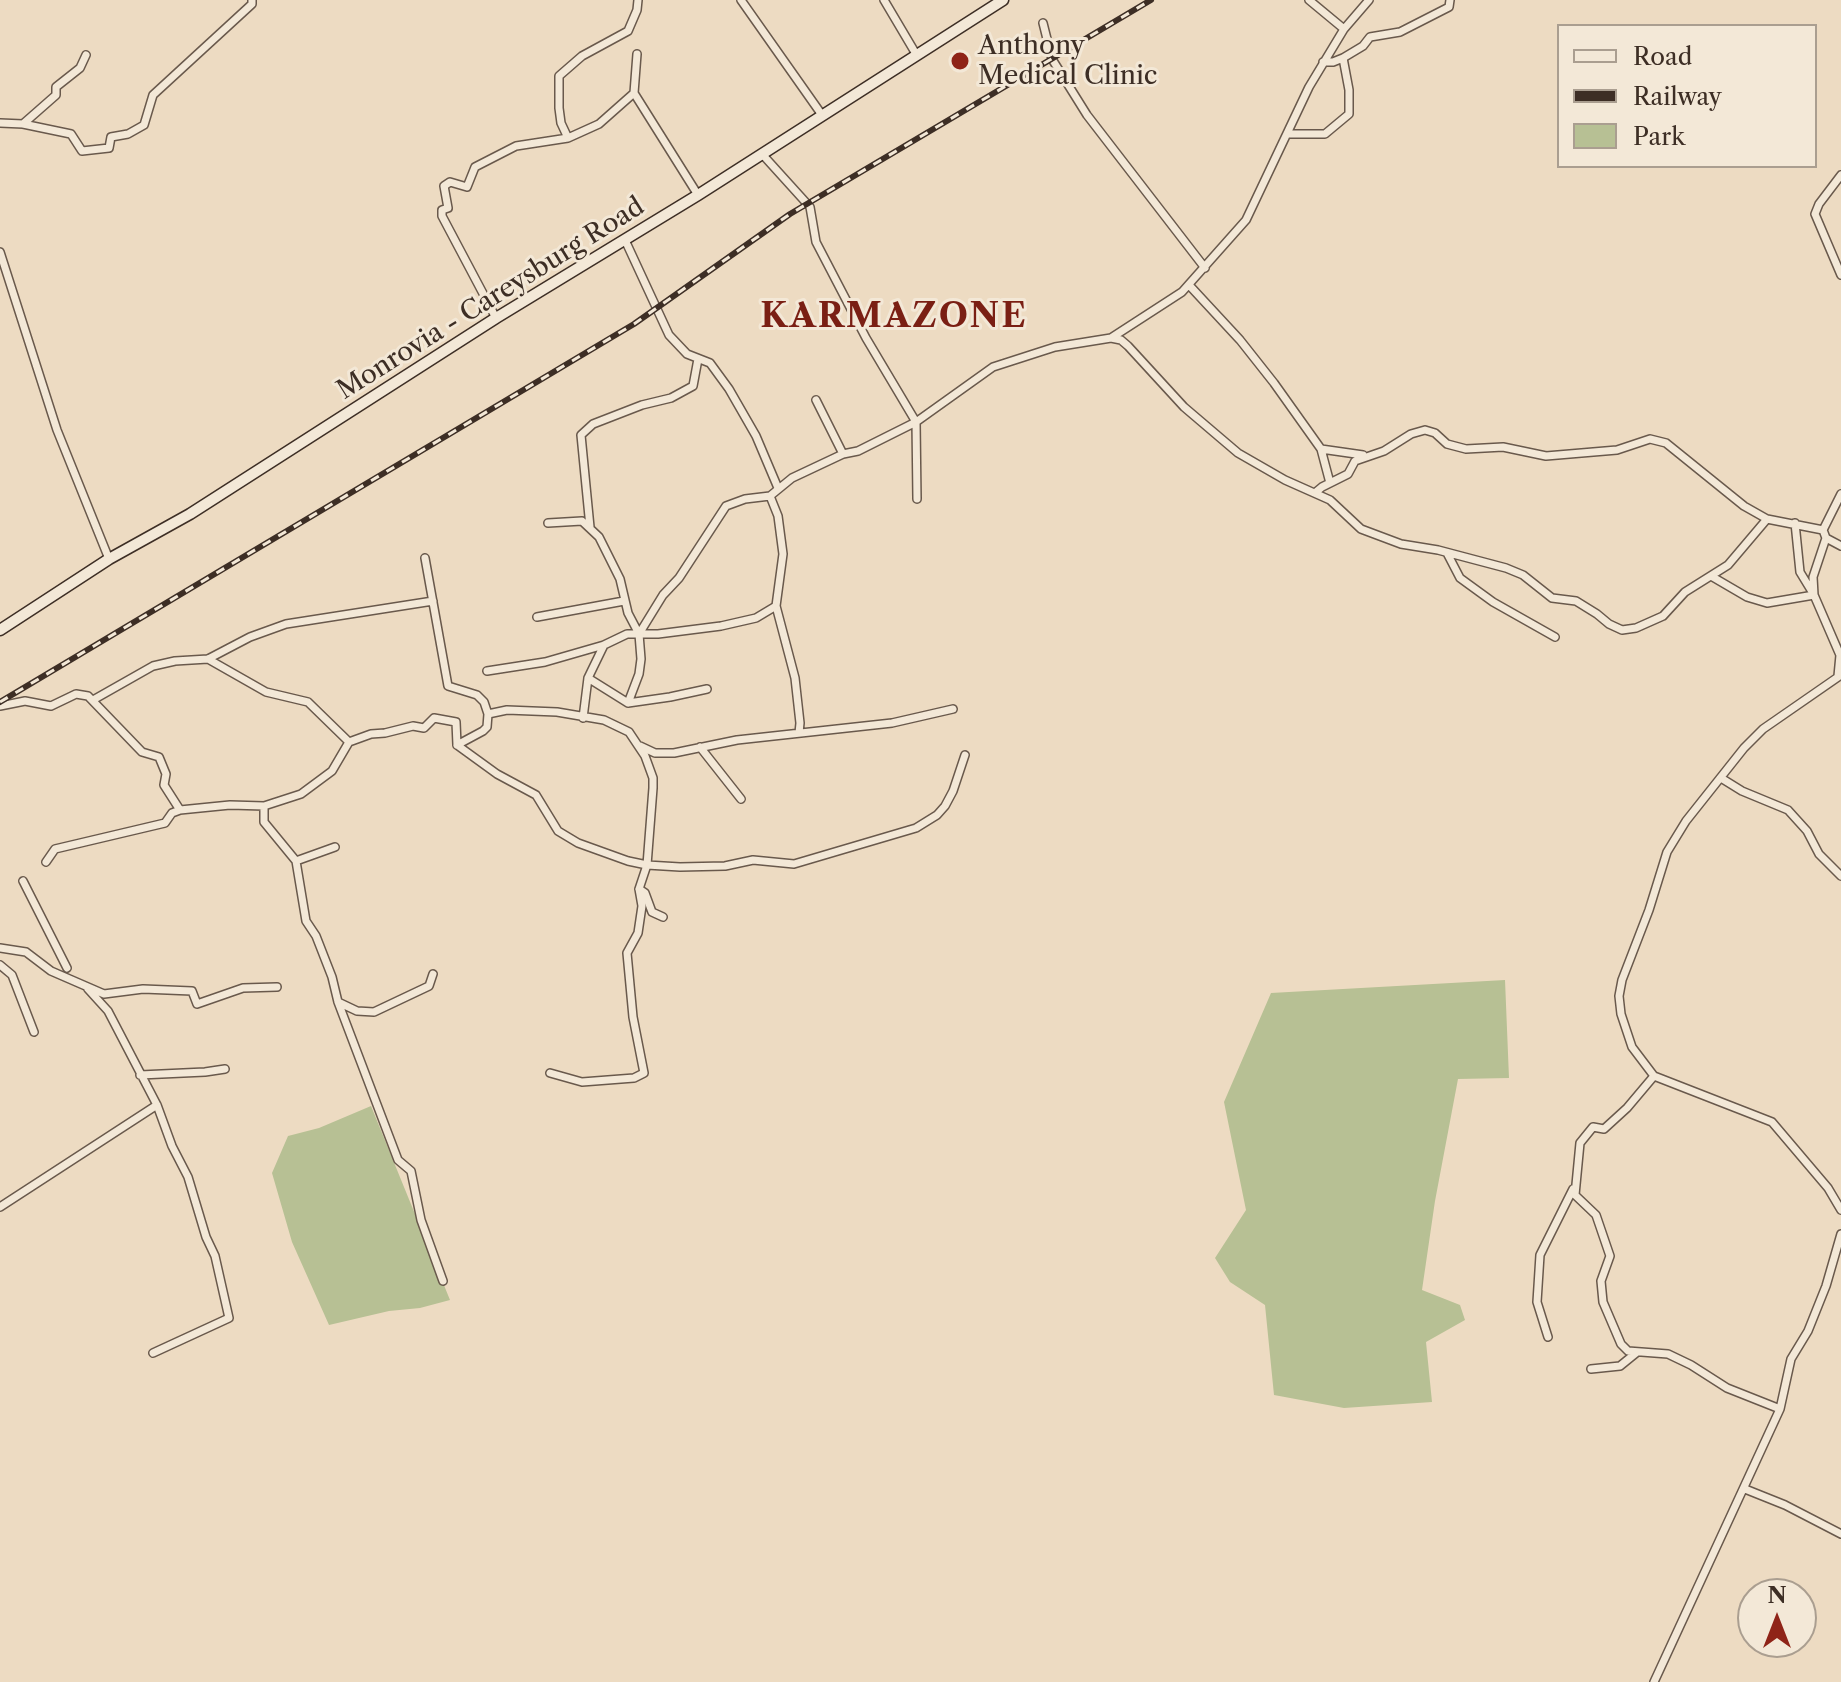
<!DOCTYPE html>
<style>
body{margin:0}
#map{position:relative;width:1841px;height:1682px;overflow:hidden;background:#eddbc2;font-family:"Libre Caslon Text",serif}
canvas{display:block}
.legend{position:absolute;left:1557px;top:24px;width:260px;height:144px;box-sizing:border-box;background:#f3e8d7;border:2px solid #aa9e90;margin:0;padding:10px 14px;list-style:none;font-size:24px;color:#3d2e25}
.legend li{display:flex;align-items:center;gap:16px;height:40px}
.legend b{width:40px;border:2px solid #aa9e90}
.north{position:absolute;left:1737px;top:1578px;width:80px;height:80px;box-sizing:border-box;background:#f3e8d7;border:2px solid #aa9e90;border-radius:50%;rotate:0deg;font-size:22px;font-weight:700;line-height:32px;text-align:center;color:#3d2e25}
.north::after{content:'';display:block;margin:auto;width:28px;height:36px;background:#8f2418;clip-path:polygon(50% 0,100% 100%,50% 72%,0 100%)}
</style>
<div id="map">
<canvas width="1841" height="1682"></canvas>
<ul class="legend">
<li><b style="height:10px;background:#f3e8d7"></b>Road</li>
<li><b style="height:10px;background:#3d2e25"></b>Railway</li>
<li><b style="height:22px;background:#b7c094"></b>Park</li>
</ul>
<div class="north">N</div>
</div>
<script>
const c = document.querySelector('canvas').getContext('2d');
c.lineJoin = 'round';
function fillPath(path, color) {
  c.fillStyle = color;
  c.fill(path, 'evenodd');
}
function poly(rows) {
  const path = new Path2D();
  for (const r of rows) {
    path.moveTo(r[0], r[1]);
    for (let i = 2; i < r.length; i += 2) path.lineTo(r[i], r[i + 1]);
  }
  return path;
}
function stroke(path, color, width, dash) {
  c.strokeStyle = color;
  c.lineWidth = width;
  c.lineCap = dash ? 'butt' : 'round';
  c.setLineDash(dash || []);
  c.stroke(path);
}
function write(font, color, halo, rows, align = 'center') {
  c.font = font + ' "Libre Caslon Text",serif';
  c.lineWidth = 6;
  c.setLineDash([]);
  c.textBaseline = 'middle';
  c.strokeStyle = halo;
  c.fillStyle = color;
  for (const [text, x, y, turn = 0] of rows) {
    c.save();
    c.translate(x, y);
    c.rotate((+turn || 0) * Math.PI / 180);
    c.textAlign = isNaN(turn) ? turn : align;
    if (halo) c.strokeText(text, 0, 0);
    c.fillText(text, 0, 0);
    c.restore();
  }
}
const green = poly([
 [1505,980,1509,1078,1458,1079,1435,1201,1422,1290,1460,1305,1465,1320,1426,1342,1432,1402,1344,1408,1274,1395,1265,1305,1230,1282,1215,1258,1246,1210,1224,1102,1271,993],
 [371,1106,450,1300,420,1308,389,1311,329,1325,292,1242,272,1173,288,1136,319,1128]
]);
const street = poly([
 [741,0,822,115],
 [884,0,916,54],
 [1309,0,1344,29],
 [1043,23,1052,59,1087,115,1205,268],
 [1323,62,1333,62,1343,58,1363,46,1370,37,1400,32,1449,7,1450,0],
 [634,93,698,195],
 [0,123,23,124,71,134,82,151,109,148,111,137,128,134,144,125,153,95,252,4,252,0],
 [23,124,56,95,56,87,80,68,86,55],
 [1287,134,1325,134,1349,114,1349,90,1343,58],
 [568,138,561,123,559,108,559,76,582,56,628,31,637,10,638,0],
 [762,154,810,207,816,242,866,338,916,422,917,499],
 [1841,175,1819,204,1815,214,1841,275],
 [625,240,669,335,687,354,710,363,729,389,756,436,778,488],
 [0,252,57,430,109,559],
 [1189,285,1240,340,1274,383,1321,449,1330,483],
 [496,318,442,216,442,210,448,208,444,186,450,182,467,187,475,167,516,146,568,138,599,124,634,93,637,54],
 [1111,338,1121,340,1128,346,1184,407,1238,453,1285,480,1330,500,1361,529,1401,544,1438,550,1506,568,1523,575,1552,598,1576,601,1597,614,1609,624,1622,630,1636,628,1663,616,1685,592,1728,565,1767,519,1823,530],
 [816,400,843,454],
 [1321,449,1363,455],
 [1316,492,1322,487,1348,474,1355,461,1384,451,1411,434,1425,430,1435,433,1447,444,1466,449,1503,447,1546,456,1617,450,1650,439,1666,443,1744,506,1767,519],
 [548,523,582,521,599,537,620,579,628,613,639,634],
 [590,527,581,435,593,424,642,405,671,398,693,386,698,359],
 [1826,538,1841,546],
 [1447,553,1460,578,1493,602,1555,637],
 [425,558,448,686,477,695,484,702,488,714],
 [1711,576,1747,597,1767,603,1814,595,1800,572,1795,523],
 [776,606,795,678,800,723,799,733],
 [537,617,624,601],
 [208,659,266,692,308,702,349,742],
 [487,671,545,662,604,645],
 [1841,675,1763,729,1744,748,1686,821,1667,852,1649,910,1622,980,1619,996,1621,1014,1632,1047,1654,1076,1772,1122,1828,1188,1841,1210],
 [1838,676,1840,655,1814,595,1813,577,1826,538,1823,530,1841,494],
 [588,678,604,645,627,634,658,634,721,626,756,618,776,606,783,554,778,516,770,496],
 [93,700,153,666,175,661,208,659,250,637,286,624,433,601],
 [628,703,670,697,707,689],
 [0,706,25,701,51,706,76,694,88,696,142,752,159,757,166,774,164,785,180,810,230,805,264,806,301,794,332,771,349,742,371,734,385,733,413,726,424,728,434,718,456,722,457,745,483,731,487,727,488,714,507,710,557,712,604,720,629,732,645,756,653,778,653,788,647,865,639,889,642,906,638,933,627,953,633,1017,644,1073,634,1078,582,1082,550,1073],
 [583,718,588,678,628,703,639,674,641,659,639,634,663,595,679,578,726,506,745,499,770,496,792,478,843,454,858,451,916,422,993,367,1055,347,1111,338,1182,292,1246,220,1309,87,1344,29,1369,0],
 [457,745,497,774,536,795,558,831,578,843,628,861,647,865,680,867,725,866,753,860,794,864,916,828,937,815,945,806,953,791,965,755],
 [640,746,655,753,674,753,737,740,892,723,953,709],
 [700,747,741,799],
 [1721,778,1742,791,1788,810,1807,831,1819,854,1841,876],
 [264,806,264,822,296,861,306,921,316,936,332,977,338,1002,398,1160,411,1171,421,1220,443,1281],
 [296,861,335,847],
 [46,862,55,849,165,823,172,813,180,810],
 [23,881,67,968],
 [639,889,645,893,652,912,663,917],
 [0,948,26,952,51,971,104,994,143,989,192,991,197,1004,243,988,277,987],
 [0,965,12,975,34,1032],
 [88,989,108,1011,157,1105,172,1146,188,1177,206,1237,215,1256,229,1318,153,1353],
 [338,1002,357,1011,374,1012,429,986,433,974],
 [140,1075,205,1072,225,1069],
 [1654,1076,1627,1108,1604,1129,1593,1127,1580,1143,1575,1195,1596,1215,1610,1256,1601,1281,1603,1302,1621,1344,1628,1351,1668,1354,1691,1365,1727,1388,1780,1409],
 [0,1207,157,1105],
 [1548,1337,1537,1302,1540,1255,1573,1189],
 [1591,1369,1620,1366,1636,1353],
 [1745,1489,1785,1505,1841,1534],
 [1654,1682,1780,1409,1791,1359,1808,1331,1826,1286,1841,1234]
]);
const secondary = poly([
 [0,630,109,559,190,514,496,318,698,195,1003,0]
]);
const rail = poly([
 [0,702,634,324,790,214,1151,0]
]);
const markers = [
 [960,61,10,"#8f2418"]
];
const poiNames = [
 ["Anthony",978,46],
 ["Medical Clinic",978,76]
];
const streetNames = [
 ["Monrovia - Careysburg Road",491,299,-32]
];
const districtNames = [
 ["KARMAZONE",894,317]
];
fillPath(green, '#b7c094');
stroke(street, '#69594c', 10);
stroke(secondary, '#3d2e25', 13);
stroke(street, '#f3e8d7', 7);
stroke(secondary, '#f3e8d7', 10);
stroke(rail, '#3d2e25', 6);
stroke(rail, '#f3e8d7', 3, [9]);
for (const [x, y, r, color] of markers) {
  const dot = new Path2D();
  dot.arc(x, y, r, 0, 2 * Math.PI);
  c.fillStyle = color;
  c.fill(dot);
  stroke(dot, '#f3e8d7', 3);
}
write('26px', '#3d2e25', '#f3e8d7', poiNames, 'left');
write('26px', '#3d2e25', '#f3e8d7', streetNames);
c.letterSpacing = '2px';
write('bold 34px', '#7a1f14', '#f3e8d7', districtNames);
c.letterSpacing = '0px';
</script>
